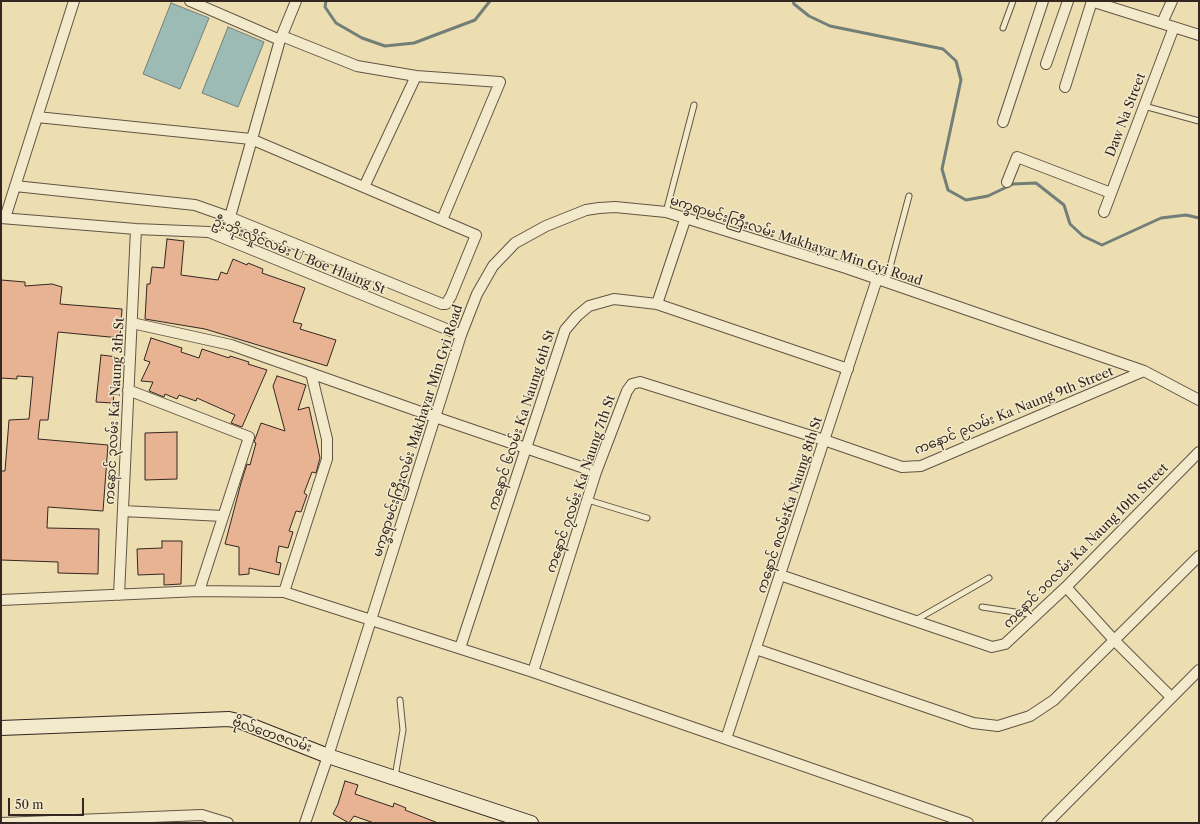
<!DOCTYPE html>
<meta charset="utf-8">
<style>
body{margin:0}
#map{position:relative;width:1200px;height:824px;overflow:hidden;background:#ecdeb1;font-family:"Libre Caslon Text",serif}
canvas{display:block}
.frame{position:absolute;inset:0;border:2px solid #342621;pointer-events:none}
.scale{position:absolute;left:8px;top:798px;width:76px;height:18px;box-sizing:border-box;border:2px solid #342621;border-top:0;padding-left:5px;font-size:12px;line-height:14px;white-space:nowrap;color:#342621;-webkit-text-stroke:3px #f3eacc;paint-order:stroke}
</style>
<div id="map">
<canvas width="1200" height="824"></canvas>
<div class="frame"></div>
<div class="scale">50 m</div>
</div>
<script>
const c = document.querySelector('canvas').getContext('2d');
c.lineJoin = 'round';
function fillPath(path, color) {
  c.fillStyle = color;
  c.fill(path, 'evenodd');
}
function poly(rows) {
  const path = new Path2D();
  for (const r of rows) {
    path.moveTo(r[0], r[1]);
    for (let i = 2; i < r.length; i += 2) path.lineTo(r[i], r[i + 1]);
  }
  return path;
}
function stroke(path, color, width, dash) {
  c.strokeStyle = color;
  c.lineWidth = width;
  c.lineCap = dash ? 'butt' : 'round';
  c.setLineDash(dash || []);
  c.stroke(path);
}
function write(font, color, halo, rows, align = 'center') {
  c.font = font + ' "Libre Caslon Text","Noto Sans Myanmar",serif';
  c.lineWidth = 3;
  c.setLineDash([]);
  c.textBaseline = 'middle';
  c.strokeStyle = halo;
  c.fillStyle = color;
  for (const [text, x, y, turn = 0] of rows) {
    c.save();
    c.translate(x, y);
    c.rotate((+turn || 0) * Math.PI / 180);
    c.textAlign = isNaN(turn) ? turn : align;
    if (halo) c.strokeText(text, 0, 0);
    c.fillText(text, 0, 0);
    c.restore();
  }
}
const water = poly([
 [171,3,209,18,180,89,143,74,171,3],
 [228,27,264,42,238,107,202,93,228,27]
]);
const stream = poly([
 [326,1,325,7,336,23,362,38,385,46,414,43,475,20,490,1],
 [793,1,794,4,809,16,830,26,943,49,956,61,961,80,942,169,948,190,966,200,988,196,1013,184,1036,183,1064,205,1070,224,1083,236,1102,245,1161,218,1186,215,1199,218]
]);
const building = poly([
 [167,239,184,241,181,275,218,280,221,272,227,274,233,259,247,265,248,263,263,269,262,273,305,288,293,322,302,324,300,329,336,340,327,366,205,329,145,319,147,284,150,284,152,267,164,268,167,239],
 [1,280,25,282,25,286,52,284,62,287,60,304,122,309,120,338,58,332,48,420,40,420,38,439,108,445,103,511,48,507,47,528,99,529,98,574,58,573,58,562,1,560,1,471,5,471,9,420,29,419,33,377,17,376,17,379,1,378,1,280],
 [151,338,182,348,181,352,199,358,202,349,229,358,230,356,249,362,248,364,267,370,242,427,231,423,235,415,197,398,196,401,179,395,177,399,165,394,164,397,149,391,153,382,141,381,150,362,144,360,151,338],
 [101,355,118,357,113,403,96,402,101,355],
 [277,376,306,385,298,410,309,407,320,458,316,473,312,472,304,493,307,495,301,512,296,511,289,531,293,532,288,548,279,546,276,562,281,563,279,575,249,568,249,574,239,575,239,547,225,544,241,483,247,464,250,465,256,443,254,442,261,423,285,431,273,386,277,376],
 [177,432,177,479,145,480,145,433,177,432],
 [162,541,182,541,181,584,164,585,164,574,138,575,137,549,162,548,162,541],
 [345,781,358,785,355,794,393,807,394,803,406,808,405,810,438,823,374,823,354,816,349,823,333,814,338,804,345,781]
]);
const service = poly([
 [1003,28,1013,1],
 [1144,106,1199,121],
 [666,212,694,105],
 [886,282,909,196],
 [588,500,647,518],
 [982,607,1035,615],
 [914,621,989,578],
 [395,777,403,730,400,700]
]);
const minor = poly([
 [190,1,280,40],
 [1091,1,1199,35],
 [1162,23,1172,1],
 [282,36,357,66,416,76,500,82,442,220],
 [1046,64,1068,1],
 [1065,87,1092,1],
 [1003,122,1043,1],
 [1007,182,1017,157,1111,193],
 [15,186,195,205,229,217,442,304,446,304,451,296,476,235,251,139,37,117],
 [364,187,416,76],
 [1104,212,1174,27],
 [1,218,136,229,209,232,461,335],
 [5,218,74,1],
 [224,238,280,40,296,1],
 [657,304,686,217],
 [132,323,231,345,435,417,596,472],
 [128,390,249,437,199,591],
 [123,511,223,516],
 [780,575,992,647,1005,644,1066,587,1199,452],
 [1066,587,1114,640,1171,697],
 [284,592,327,459,327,439,311,373],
 [119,595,136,229],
 [1,600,199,591,284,592,533,672,968,823],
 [460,648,565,330,577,316,589,306,614,299,657,304,848,369],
 [756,649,973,723,998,726,1030,716,1054,700,1199,556],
 [533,672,596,472,627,391,632,384,640,382,824,440,902,467,921,466,1144,371],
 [726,739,877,279],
 [1,823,202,815,228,823],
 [305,823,328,756,461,335,477,294,493,266,515,243,546,226,586,210,599,208,615,207,666,212,846,268,1144,371,1199,400],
 [1047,823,1199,670]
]);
const secondary = poly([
 [1,728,229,719,242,722,328,756,531,823]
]);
const streetNames = [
 ["Daw Na Street",1126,115,-69],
 ["မက္ခရာမင်းကြီးလမ်း Makhayar Min Gyi Road",796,241,18],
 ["ဦးဘိုးလှိုင်လမ်း U Boe Hlaing St",299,256,22],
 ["ကနောင် ၃လမ်း Ka Naung 3th St",115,411,-87],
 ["ကနောင် ၉လမ်း Ka Naung 9th Street",1014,411,-22],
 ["ကနောင် ၆လမ်း Ka Naung 6th St",522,420,-72],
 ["မက္ခရာမင်းကြီးလမ်း Makhayar Min Gyi Road",418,431,-72],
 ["ကနောင် ၇လမ်း Ka Naung 7th St",581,484,-71],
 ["ကနောင် ၈လမ်းKa Naung 8th St",790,505,-72],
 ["ကနောင် ၁၀လမ်း Ka Naung 10th Street",1086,546,-45],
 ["ဗိုလ်တေဇလမ်း",272,735,19]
];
fillPath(water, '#9bbbb4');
stroke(water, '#727f79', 1);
stroke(stream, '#727f79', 3);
fillPath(building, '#e7b392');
stroke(building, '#342621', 1);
stroke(service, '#625445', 7);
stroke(minor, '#625445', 12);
stroke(secondary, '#342621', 16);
stroke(service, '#f3eacc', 5);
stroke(minor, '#f3eacc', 10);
stroke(secondary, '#f3eacc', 14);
write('13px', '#342621', '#f3eacc', streetNames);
</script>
